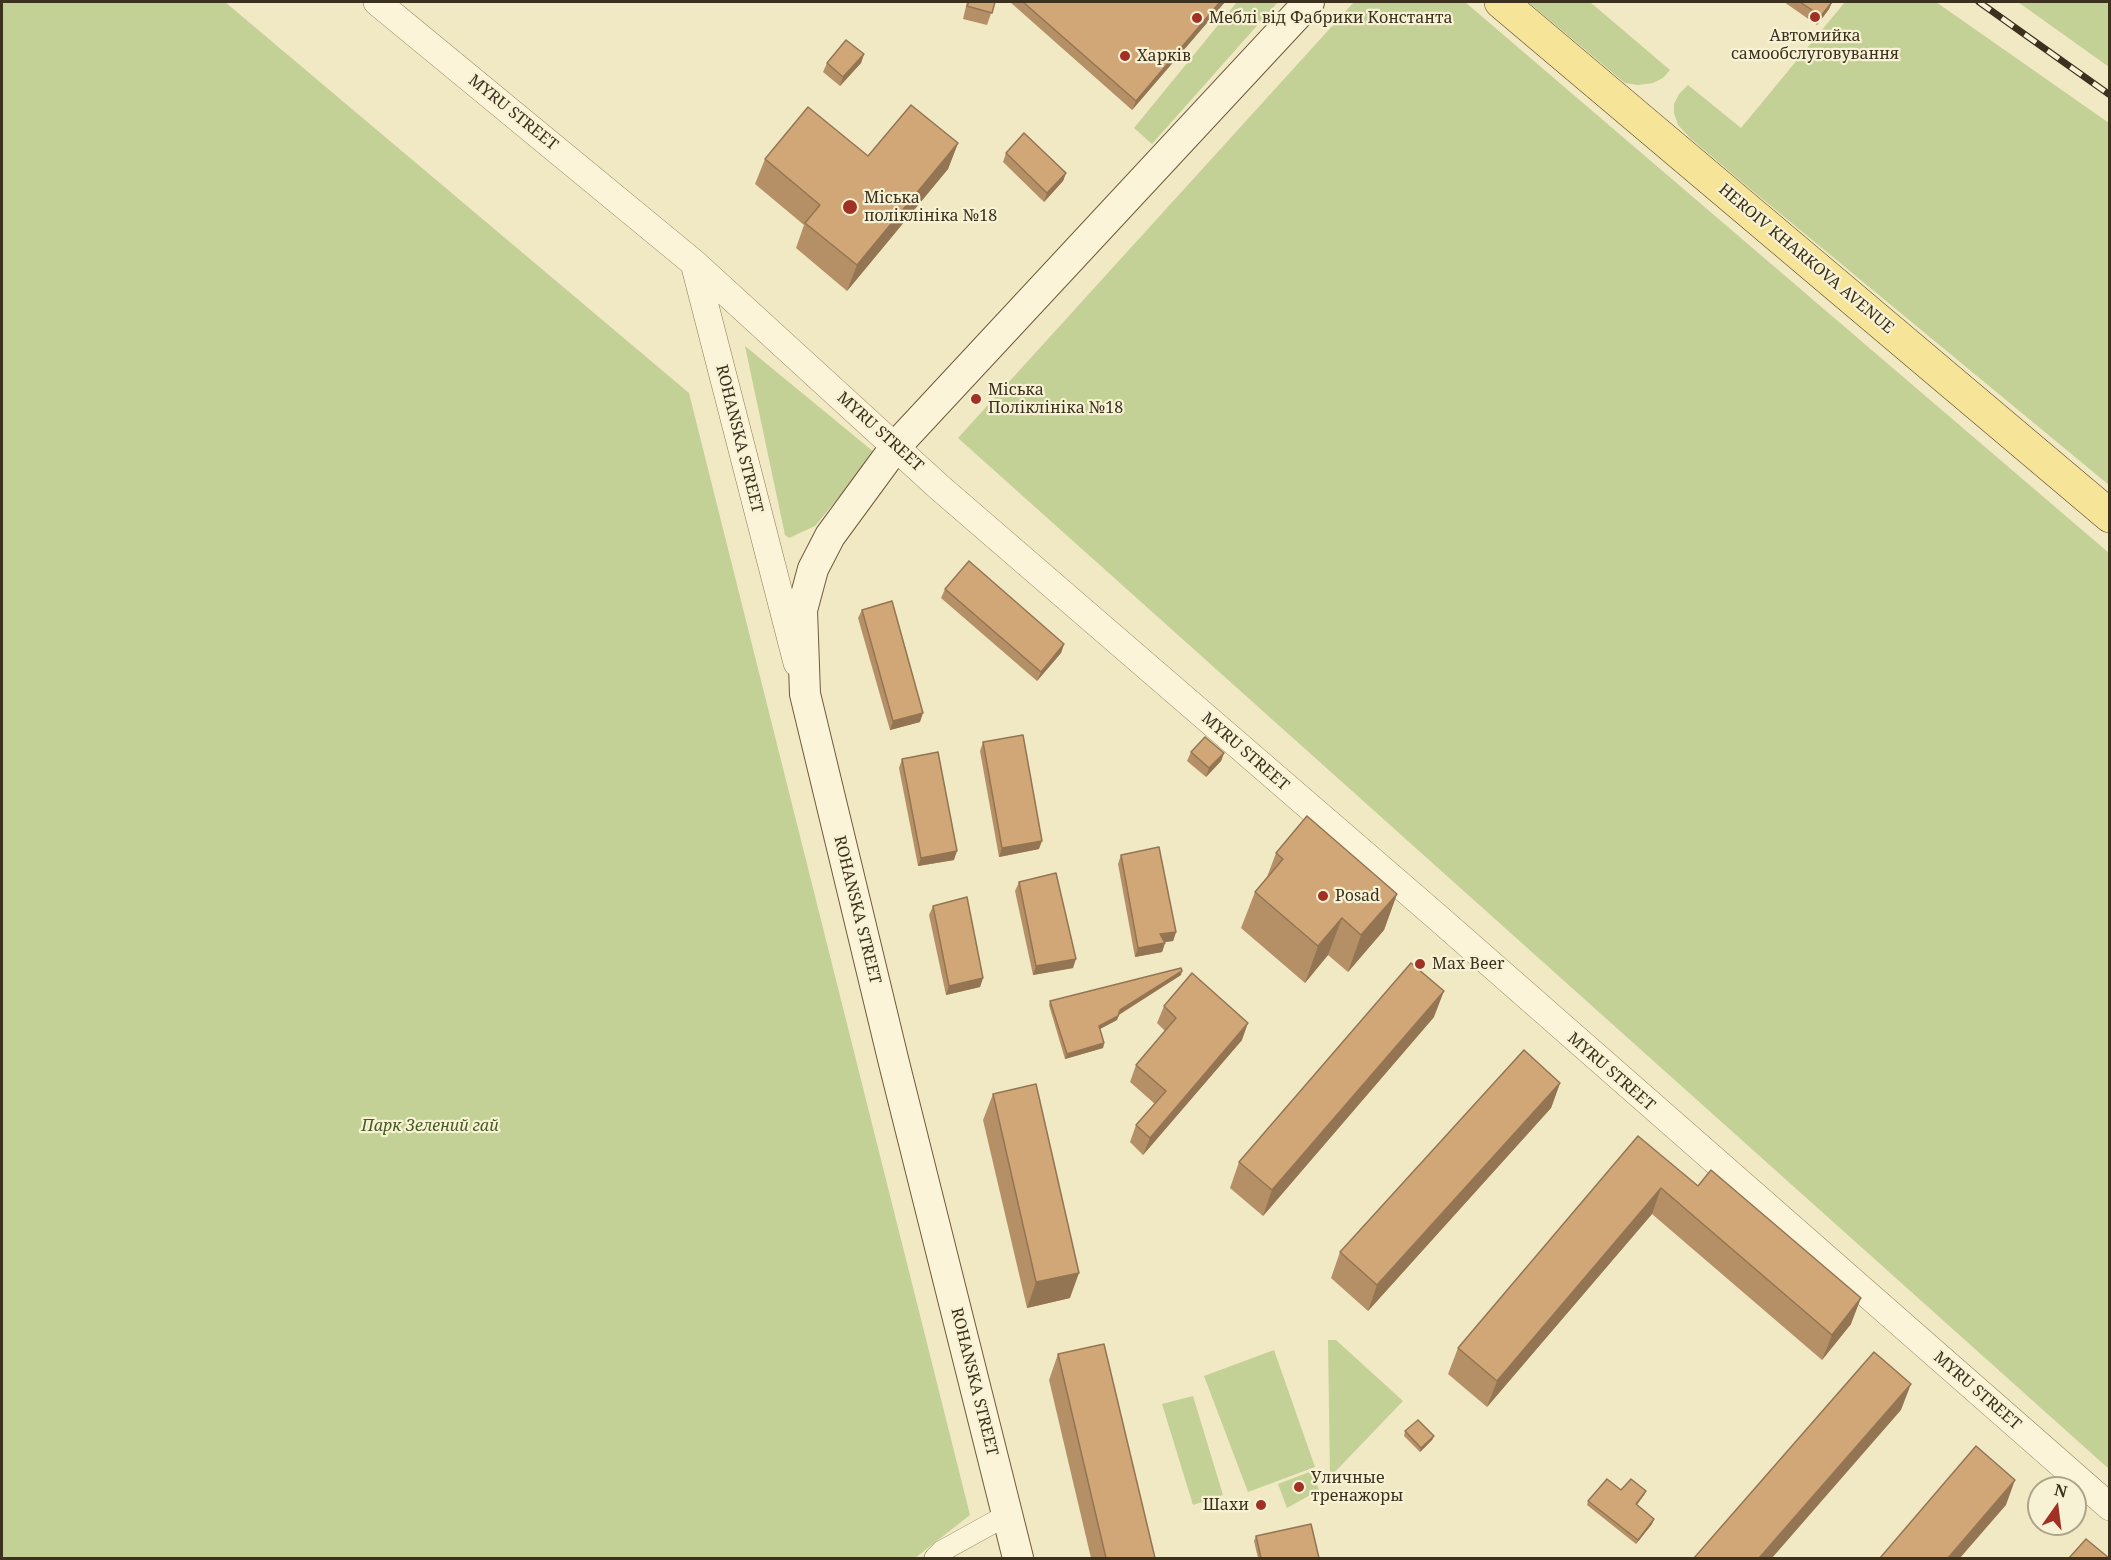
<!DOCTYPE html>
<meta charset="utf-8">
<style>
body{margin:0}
#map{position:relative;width:2111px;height:1560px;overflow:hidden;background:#f1e9c4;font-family:"Noto Serif",serif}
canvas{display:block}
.frame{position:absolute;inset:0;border:3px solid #3c301e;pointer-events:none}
.north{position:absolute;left:2027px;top:1476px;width:60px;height:60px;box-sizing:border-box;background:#f8f2d4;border:2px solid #ada48b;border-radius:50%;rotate:14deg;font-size:16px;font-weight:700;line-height:24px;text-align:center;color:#3c301e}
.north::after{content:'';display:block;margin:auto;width:21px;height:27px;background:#a03124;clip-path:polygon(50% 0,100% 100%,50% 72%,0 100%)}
</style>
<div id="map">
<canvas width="2111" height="1560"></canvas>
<div class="frame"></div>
<div class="north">N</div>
</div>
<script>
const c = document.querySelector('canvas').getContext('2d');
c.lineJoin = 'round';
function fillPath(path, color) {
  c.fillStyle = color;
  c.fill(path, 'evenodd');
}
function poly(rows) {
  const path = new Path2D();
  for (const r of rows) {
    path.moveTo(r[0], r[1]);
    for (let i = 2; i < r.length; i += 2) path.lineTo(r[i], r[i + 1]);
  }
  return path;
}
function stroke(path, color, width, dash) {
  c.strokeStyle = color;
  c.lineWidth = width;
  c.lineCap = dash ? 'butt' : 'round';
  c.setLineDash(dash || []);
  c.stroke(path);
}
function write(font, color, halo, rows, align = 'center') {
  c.font = font + ' "Noto Serif",serif';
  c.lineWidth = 4.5;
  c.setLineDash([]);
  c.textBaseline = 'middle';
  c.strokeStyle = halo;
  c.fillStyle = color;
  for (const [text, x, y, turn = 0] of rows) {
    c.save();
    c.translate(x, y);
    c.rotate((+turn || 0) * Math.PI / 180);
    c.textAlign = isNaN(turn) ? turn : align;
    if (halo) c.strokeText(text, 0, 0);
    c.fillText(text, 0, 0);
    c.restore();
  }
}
const green = poly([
 [2,2,225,2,689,393,970,1515,915,1558,2,1558],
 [1237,2,1278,2,1152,144,1134,128],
 [1354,2,1465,2,2109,553,2109,1469,958,438],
 [1528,2,1590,2,1670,70,1663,78,1653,83,1638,85,1625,83],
 [1845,2,1936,2,2109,123,2109,485,1742,182,1690,138,1678,125,1674,113,1674,104,1679,94,1688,85,1741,128],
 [2018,2,2109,2,2109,67],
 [745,346,875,453,815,526,789,538,785,535],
 [1328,1340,1336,1340,1403,1401,1330,1477],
 [1274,1350,1315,1467,1248,1492,1204,1376],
 [1193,1396,1223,1495,1193,1505,1162,1404],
 [1312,1471,1319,1490,1287,1508,1278,1484]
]);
const minor = poly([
 [935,1558,942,1551,1007,1515]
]);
const tertiary = poly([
 [377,2,694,263,939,487,1436,916,2110,1507],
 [694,263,797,663]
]);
const secondary = poly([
 [1018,1558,894,1063,805,694,802,610,813,569,830,536,896,446,1309,2]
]);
const primary = poly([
 [1501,2,2110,516]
]);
const rail = poly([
 [1979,2,2110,95]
]);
const wall = poly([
 [967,2,995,2,987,25,963,19],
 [1010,2,1225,2,1132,110],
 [1784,2,1832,2,1829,9,1817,25],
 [864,54,861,63,840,86,823,72,827,63],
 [958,143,948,169,847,291,796,248,804,225,755,184,765,159,868,156],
 [1006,153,1066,173,1063,181,1044,202,1003,162],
 [945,589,1064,644,1061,653,1037,681,941,598],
 [862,610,920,722,890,730,858,618],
 [983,742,1039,849,999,857,980,751],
 [1191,752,1224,753,1221,761,1206,777,1187,761],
 [902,759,954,860,918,866,899,768],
 [1276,853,1397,894,1384,930,1348,972,1328,955,1305,983,1241,928,1255,892,1267,877],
 [1121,855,1176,932,1173,941,1165,942,1165,943,1162,952,1135,957,1118,864],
 [1019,882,1073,968,1033,975,1015,891],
 [933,906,983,978,980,987,946,995,929,915],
 [1181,975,1119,1015,1117,1020,1100,1029,1104,1043,1103,1048,1065,1059,1049,1005,1050,1001],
 [1164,1006,1242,1040,1143,1155,1130,1142,1136,1125,1155,1104,1130,1082,1136,1065,1165,1031,1157,1023],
 [1434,1017,1263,1216,1230,1188,1239,1162],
 [1560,1083,1551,1108,1368,1311,1331,1278,1340,1252],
 [993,1094,1070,1298,1027,1308,983,1120],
 [1638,1136,1851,1324,1822,1360,1652,1214,1487,1407,1448,1374,1458,1348],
 [1058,1354,1155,1558,1091,1558,1049,1380],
 [1405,1431,1434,1436,1432,1440,1420,1452,1404,1436],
 [1621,1490,1646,1491,1644,1495,1637,1505,1652,1524,1636,1544,1587,1505,1588,1501],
 [1256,1536,1319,1558,1258,1558,1254,1541]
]);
const shadedWall = poly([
 [1220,2,1225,2,1132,110,1136,101],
 [1832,2,1829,9,1817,25,1821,16],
 [864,54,861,63,840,86,843,77],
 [958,143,948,169,847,291,857,265],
 [1066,173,1063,181,1044,202,1047,193],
 [1064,644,1061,653,1037,681,1041,672],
 [923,713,920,722,890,730,893,721],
 [1224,753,1221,761,1206,777,1209,768],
 [1042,841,1039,849,999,857,1002,848],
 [957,851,954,860,918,866,921,858],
 [1397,894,1384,930,1348,972,1361,935],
 [1342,918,1328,955,1305,983,1318,946],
 [1176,932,1173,941,1157,943,1160,934],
 [1165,943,1162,952,1135,957,1138,948],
 [1076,959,1073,968,1033,975,1036,966],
 [1182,971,1181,975,1118,1015,1120,1010],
 [983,978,980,987,946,995,949,986],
 [1444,991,1434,1017,1263,1216,1272,1190],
 [1118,1016,1117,1020,1098,1030,1099,1026],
 [1248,1023,1242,1040,1143,1155,1150,1138],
 [1104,1043,1103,1048,1065,1059,1067,1054],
 [1560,1083,1551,1108,1368,1311,1377,1285],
 [1661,1188,1652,1214,1487,1407,1497,1381],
 [1079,1273,1070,1298,1027,1308,1036,1282],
 [1861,1298,1851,1324,1822,1360,1832,1335],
 [1911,1384,1901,1410,1772,1558,1759,1558],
 [1434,1436,1432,1440,1420,1452,1421,1448],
 [2015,1480,2006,1505,1960,1558,1948,1558],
 [1646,1491,1644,1495,1634,1508,1636,1504],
 [1654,1519,1652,1524,1636,1544,1638,1540]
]);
const building = poly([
 [969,2,995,2,992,13,967,6,969,2],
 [1023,2,1220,2,1136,101,1023,2],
 [1800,2,1832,2,1821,16,1800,2],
 [846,40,864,54,843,77,827,63,846,40],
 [911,105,958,143,857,265,805,223,820,205,765,159,808,107,868,156,911,105],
 [1024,133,1066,173,1047,193,1006,153,1024,133],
 [969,561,1064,644,1041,672,945,589,969,561],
 [892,601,923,713,893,721,862,610,892,601],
 [1023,735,1042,841,1002,848,983,742,1023,735],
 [1205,737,1224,753,1209,768,1191,752,1205,737],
 [938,752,957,851,921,858,902,759,938,752],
 [1307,816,1397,894,1361,935,1342,918,1318,946,1255,892,1283,859,1276,853,1307,816],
 [1159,847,1176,932,1160,934,1165,943,1138,948,1121,855,1159,847],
 [1056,873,1076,959,1036,966,1019,882,1056,873],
 [967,897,983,978,949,986,933,906,967,897],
 [1411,963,1444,991,1272,1190,1239,1162,1411,963],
 [1181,968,1182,971,1120,1010,1118,1016,1099,1026,1104,1043,1067,1054,1050,1001,1181,968],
 [1192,973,1248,1023,1150,1138,1136,1125,1166,1091,1136,1065,1176,1018,1164,1006,1192,973],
 [1524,1050,1560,1083,1377,1285,1340,1252,1524,1050],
 [1036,1084,1079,1273,1036,1282,993,1094,1036,1084],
 [1638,1136,1698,1186,1711,1170,1861,1298,1832,1335,1661,1188,1497,1381,1458,1348,1638,1136],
 [1104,1344,1155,1558,1106,1558,1058,1354,1104,1344],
 [1874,1352,1911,1384,1759,1558,1694,1558,1874,1352],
 [1418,1420,1434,1436,1421,1448,1405,1431,1418,1420],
 [1976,1446,2015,1480,1948,1558,1880,1558,1976,1446],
 [1607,1479,1621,1490,1631,1479,1646,1491,1636,1504,1654,1519,1638,1540,1588,1501,1607,1479],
 [1311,1524,1319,1558,1261,1558,1256,1536,1311,1524],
 [2086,1539,2109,1558,2069,1558,2086,1539]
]);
const markers = [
 [1815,17,6,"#a03124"],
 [1197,18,6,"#a03124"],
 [1125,56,6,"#a03124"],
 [850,207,8,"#a03124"],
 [976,399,6,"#a03124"],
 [1323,896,6,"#a03124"],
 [1420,964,6,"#a03124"],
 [1299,1487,6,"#a03124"],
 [1261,1505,6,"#a03124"]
];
const poiNames = [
 ["Меблі від Фабрики Константа",1209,18],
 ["Автомийка",1815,36,"center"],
 ["самообслуговування",1815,54,"center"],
 ["Харків",1137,56],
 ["Міська",864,198],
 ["поліклініка №18",864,216],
 ["Міська",988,390],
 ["Поліклініка №18",988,408],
 ["Posad",1335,896],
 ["Max Beer",1432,964],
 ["Уличные",1311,1478],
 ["тренажоры",1311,1496],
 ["Шахи",1249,1505,"right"]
];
const streetNames = [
 ["MYRU STREET",513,113,39],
 ["HEROIV KHARKOVA AVENUE",1806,259,40],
 ["MYRU STREET",880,432,42],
 ["ROHANSKA STREET",739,439,76],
 ["MYRU STREET",1245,752,41],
 ["ROHANSKA STREET",857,910,76],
 ["MYRU STREET",1611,1072,41],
 ["ROHANSKA STREET",974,1382,76],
 ["MYRU STREET",1977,1391,41]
];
const parkNames = [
 ["Парк Зелений гай",430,1126]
];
fillPath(green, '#c3d096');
stroke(minor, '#8d7b59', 22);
stroke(tertiary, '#8d7b59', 28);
stroke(secondary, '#6f5b3c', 32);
stroke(primary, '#5b482d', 34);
stroke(minor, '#fbf4d8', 21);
stroke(tertiary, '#fbf4d8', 27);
stroke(secondary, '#fbf4d8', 30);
stroke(primary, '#f6e499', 33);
stroke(rail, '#3c301e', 7);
stroke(rail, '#f8f2d4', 4.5, [14]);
fillPath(wall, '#b59066');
fillPath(shadedWall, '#937553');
fillPath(building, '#d2a777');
stroke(building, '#937553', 1.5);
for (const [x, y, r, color] of markers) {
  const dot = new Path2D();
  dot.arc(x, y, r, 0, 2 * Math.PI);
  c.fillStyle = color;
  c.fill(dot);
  stroke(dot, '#f8f2d4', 2);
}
write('16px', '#3c301e', '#f8f2d4', poiNames, 'left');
write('16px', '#3c301e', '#f8f2d4', streetNames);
write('italic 16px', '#465a23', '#f8f2d4', parkNames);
</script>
